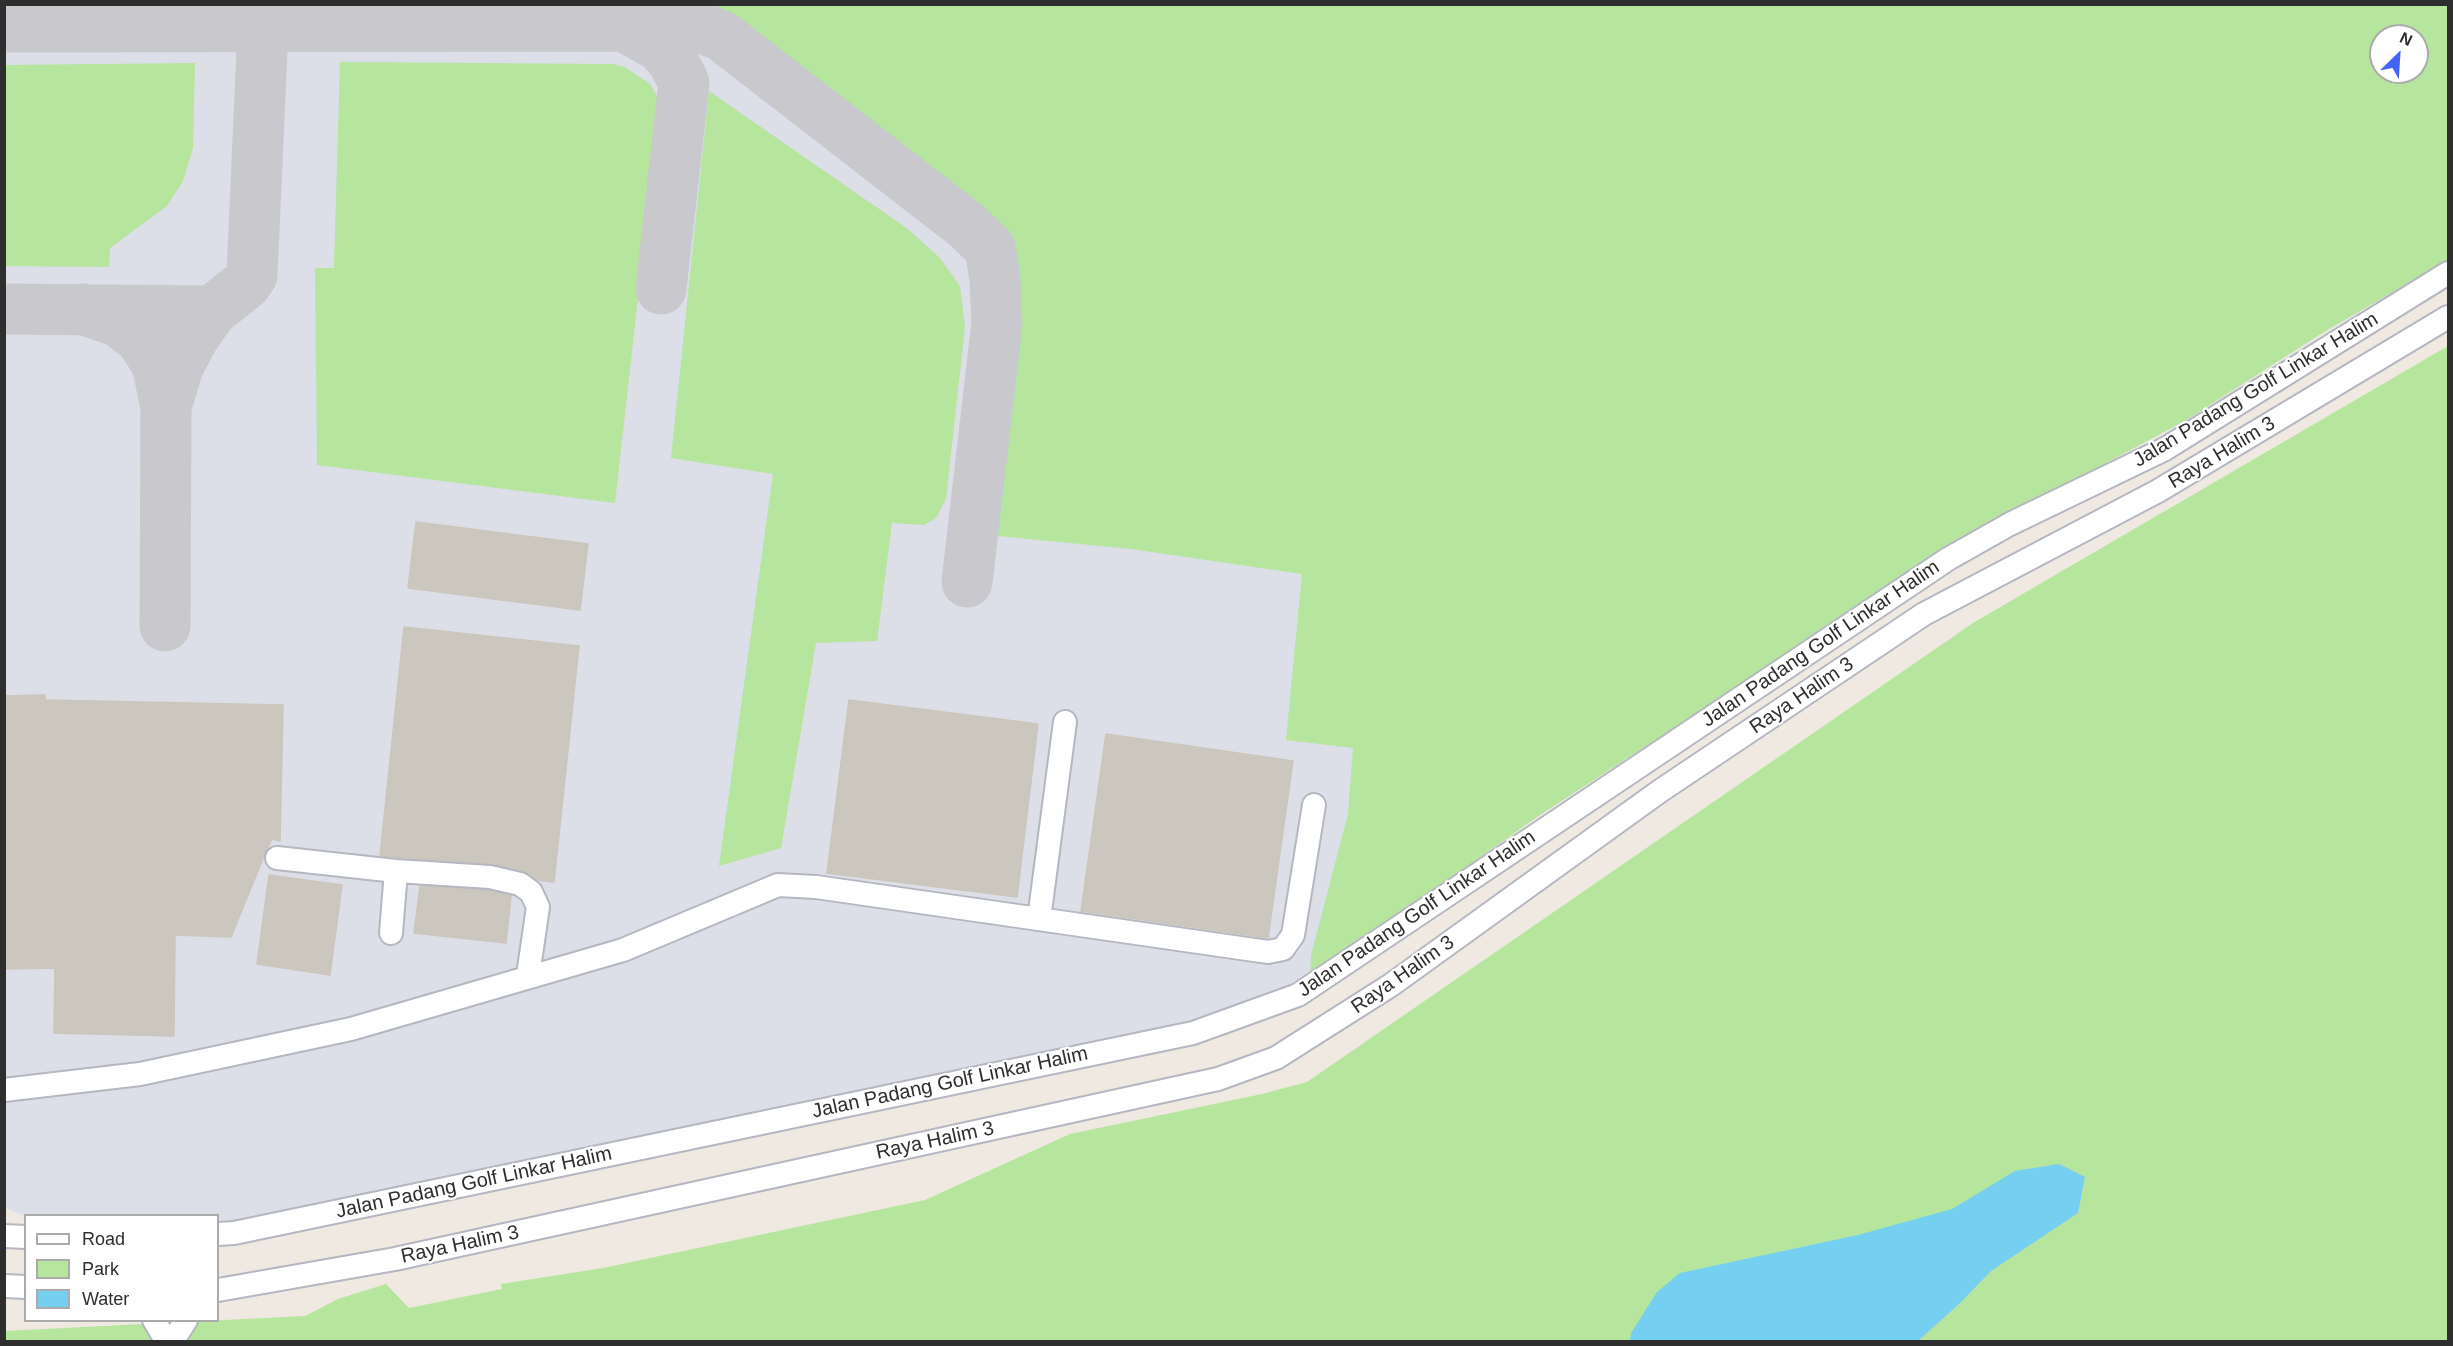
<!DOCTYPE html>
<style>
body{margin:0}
#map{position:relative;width:2453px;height:1346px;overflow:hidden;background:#efe9e1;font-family:Arial,sans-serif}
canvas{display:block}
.frame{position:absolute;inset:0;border:6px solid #2e2e2e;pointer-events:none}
.legend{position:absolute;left:24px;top:1214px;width:195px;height:108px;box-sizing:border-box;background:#fff;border:2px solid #ababab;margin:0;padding:8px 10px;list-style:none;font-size:18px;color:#2e2e2e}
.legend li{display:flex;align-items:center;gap:12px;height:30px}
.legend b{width:30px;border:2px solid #ababab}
.north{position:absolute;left:2369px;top:24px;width:60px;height:60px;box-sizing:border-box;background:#fff;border:2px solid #ababab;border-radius:50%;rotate:25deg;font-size:16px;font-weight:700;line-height:24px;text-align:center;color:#2e2e2e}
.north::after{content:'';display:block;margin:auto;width:21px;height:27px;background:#4264fb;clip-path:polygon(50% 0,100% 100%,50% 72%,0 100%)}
</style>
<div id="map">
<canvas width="2453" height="1346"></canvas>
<div class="frame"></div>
<ul class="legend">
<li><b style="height:8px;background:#fff"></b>Road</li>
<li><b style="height:16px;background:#b6e59e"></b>Park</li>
<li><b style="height:16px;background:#75cff0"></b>Water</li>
</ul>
<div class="north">N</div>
</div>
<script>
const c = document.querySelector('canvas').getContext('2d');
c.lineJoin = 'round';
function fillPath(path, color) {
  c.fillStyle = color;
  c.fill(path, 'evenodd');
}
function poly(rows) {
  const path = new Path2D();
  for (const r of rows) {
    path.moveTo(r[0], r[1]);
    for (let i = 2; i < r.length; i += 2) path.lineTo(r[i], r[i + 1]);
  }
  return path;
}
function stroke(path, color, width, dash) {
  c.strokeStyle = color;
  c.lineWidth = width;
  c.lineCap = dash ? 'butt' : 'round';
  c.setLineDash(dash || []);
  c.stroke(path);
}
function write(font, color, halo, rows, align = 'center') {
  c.font = font + ' Arial,sans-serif';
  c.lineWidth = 4.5;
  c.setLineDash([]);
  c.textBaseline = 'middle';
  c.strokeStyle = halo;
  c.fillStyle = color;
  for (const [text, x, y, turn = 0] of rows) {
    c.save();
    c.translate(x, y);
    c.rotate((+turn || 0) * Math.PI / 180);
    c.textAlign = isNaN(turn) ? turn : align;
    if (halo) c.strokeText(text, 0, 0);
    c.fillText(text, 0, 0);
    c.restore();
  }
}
const airport = poly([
 [5,5,2448,5,2448,260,2324,332,2183,422,1965,538,1537,817,1310,978,1228,1015,218,1235,218,1216,25,1216,5,1208],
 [2381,36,2417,36,2417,72,2381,72]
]);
const green = poly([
 [5,4,2448,5,2448,260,2324,332,2183,422,1965,538,1537,817,1310,978,1311,955,1348,814,1353,748,1286,740,1302,574,1131,549,977,534,976,510,990,395,995,279,990,248,966,225,700,27,5,27],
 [2381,36,2417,36,2417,72,2381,72],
 [340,62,613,64,625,67,650,84,660,101,615,503,317,465,315,268,334,268],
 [195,63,193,148,183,181,167,206,110,248,109,267,5,266,5,65],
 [709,91,908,229,940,258,960,286,965,327,946,499,936,518,924,525,892,523,877,641,816,643,781,848,719,866,773,474,671,458],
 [2448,346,2448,1341,5,1342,4,1331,305,1316,338,1299,386,1284,409,1308,502,1289,501,1284,603,1268,925,1200,1070,1134,1262,1094,1307,1082,1973,623]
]);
const water = poly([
 [2059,1164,2085,1177,2078,1213,1991,1271,1960,1303,1918,1341,1630,1341,1631,1333,1657,1292,1680,1273,1858,1235,1952,1209,2015,1171]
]);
const taxiway = poly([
 [626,26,700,27,722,36,966,225,990,248,995,279,997,323,967,582],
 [4,27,624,26,661,47,674,63,684,83,661,289],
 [4,309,212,311],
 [82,309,119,322,141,339,157,364,166,407,165,626],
 [166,407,178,367,193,338,212,311,246,284,252,275,264,4]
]);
const building = poly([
 [416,522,588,544,580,610,408,588,416,522],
 [404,627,579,646,554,882,537,880,523,871,493,864,380,856,404,627],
 [45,695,45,700,283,705,280,841,272,839,266,851,231,937,175,935,174,1036,54,1033,55,968,4,969,4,696,45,695],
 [849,700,1038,724,1017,897,827,873,849,700],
 [1106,734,1293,761,1268,938,1081,911,1106,734],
 [269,875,342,885,330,975,257,964,269,875],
 [420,886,488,890,511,896,506,943,414,933,420,886]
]);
const minor = poly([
 [277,858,396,871,490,877,520,884,531,892,538,907,528,975],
 [1039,919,1065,722],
 [391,933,396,871],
 [4,1090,140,1074,351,1029,623,950,778,885,816,887,1268,952,1283,949,1293,935,1314,805],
 [218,1234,234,1233,1193,1033,1298,995,1948,559,2010,524,2165,449,2448,273],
 [4,1236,26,1237],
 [4,1286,26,1287],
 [218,1290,395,1259,1218,1079,1276,1058,1391,985,1660,791,1924,614,2158,491,2448,317],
 [154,1320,167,1342],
 [172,1342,186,1320]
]);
const streetNames = [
 ["Jalan Padang Golf Linkar Halim",2256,390,-31],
 ["Raya Halim 3",2222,453,-31],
 ["Jalan Padang Golf Linkar Halim",1821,644,-34],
 ["Raya Halim 3",1802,696,-34],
 ["Jalan Padang Golf Linkar Halim",1417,914,-34],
 ["Raya Halim 3",1403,975,-35],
 ["Jalan Padang Golf Linkar Halim",950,1083,-12],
 ["Raya Halim 3",935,1141,-12],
 ["Jalan Padang Golf Linkar Halim",474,1183,-12],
 ["Raya Halim 3",460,1245,-12]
];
fillPath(airport, '#dcdee8');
fillPath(green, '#b6e59e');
fillPath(water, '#75cff0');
stroke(taxiway, '#c9c8cc', 51);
fillPath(building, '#cbc7bf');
stroke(building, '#cbc5ba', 1.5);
stroke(minor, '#b4b7c1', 26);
stroke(minor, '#fff', 22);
write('20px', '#2e2e2e', '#fff', streetNames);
</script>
